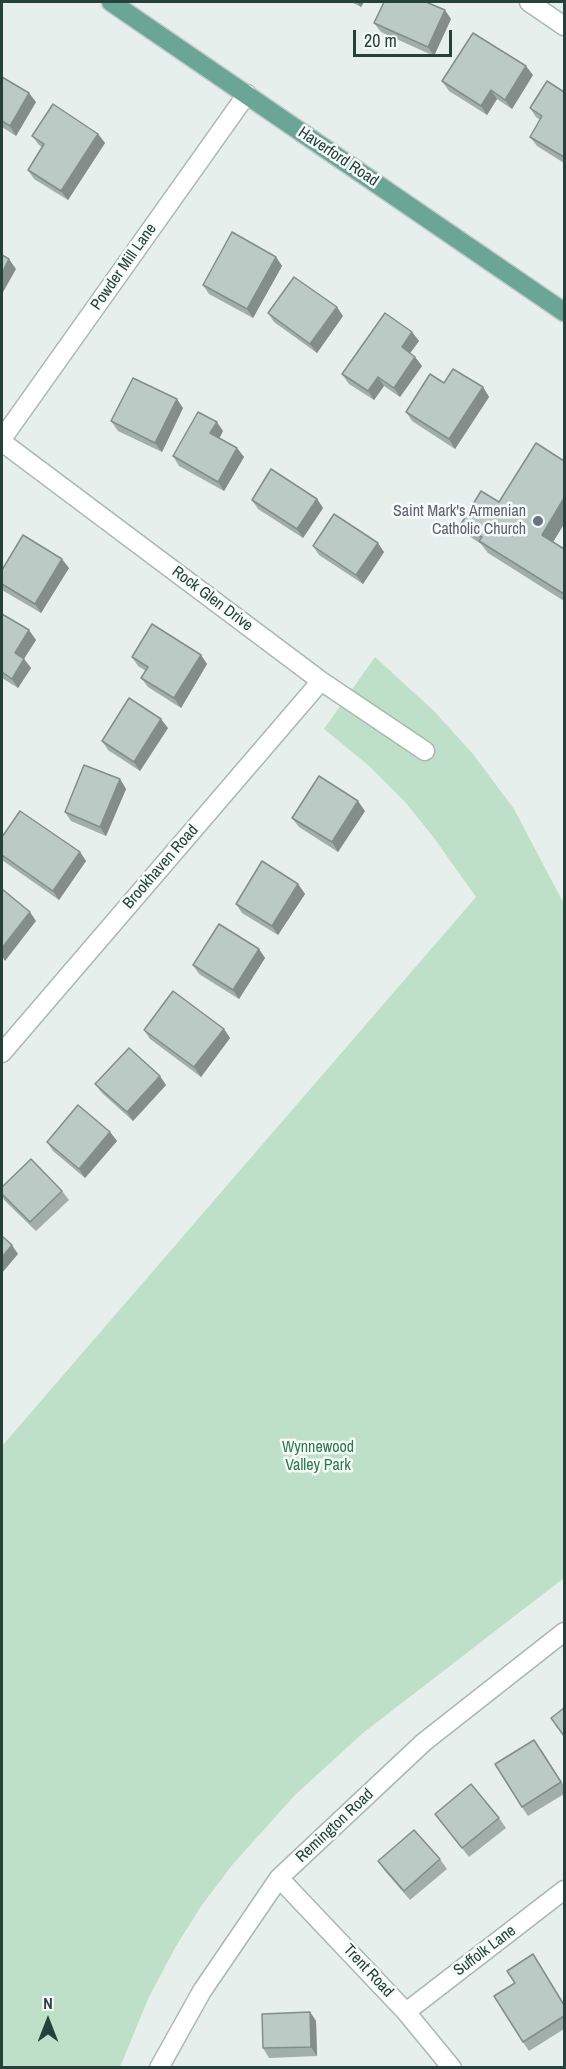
<!DOCTYPE html>
<style>
body{margin:0}
#map{position:relative;width:566px;height:2069px;overflow:hidden;background:#e6efeb;font-family:"Archivo Narrow",sans-serif}
canvas{display:block}
.frame{position:absolute;inset:0;border:3px solid #24423a;pointer-events:none}
.north{position:absolute;left:18px;top:1991px;width:60px;height:60px;-webkit-text-stroke:4px #f7fbf9;paint-order:stroke;rotate:0deg;font-size:16px;font-weight:700;line-height:24px;text-align:center;color:#24423a}
.north::after{content:'';display:block;margin:auto;width:21px;height:27px;background:#24423a;clip-path:polygon(50% 0,100% 100%,50% 72%,0 100%)}
.scale{position:absolute;left:353px;top:30px;width:99px;height:27px;box-sizing:border-box;border:3px solid #24423a;border-top:0;padding-left:8px;font-size:18px;line-height:21px;white-space:nowrap;color:#24423a;-webkit-text-stroke:4px #f7fbf9;paint-order:stroke}
</style>
<div id="map">
<canvas width="566" height="2069"></canvas>
<div class="frame"></div>
<div class="north">N</div>
<div class="scale">20 m</div>
</div>
<script>
const c = document.querySelector('canvas').getContext('2d');
c.lineJoin = 'round';
function fillPath(path, color) {
  c.fillStyle = color;
  c.fill(path, 'evenodd');
}
function poly(rows) {
  const path = new Path2D();
  for (const r of rows) {
    path.moveTo(r[0], r[1]);
    for (let i = 2; i < r.length; i += 2) path.lineTo(r[i], r[i + 1]);
  }
  return path;
}
function stroke(path, color, width, dash) {
  c.strokeStyle = color;
  c.lineWidth = width;
  c.lineCap = dash ? 'butt' : 'round';
  c.setLineDash(dash || []);
  c.stroke(path);
}
function write(font, color, halo, rows, align = 'center') {
  c.font = font + ' "Archivo Narrow",sans-serif';
  c.lineWidth = 5;
  c.setLineDash([]);
  c.textBaseline = 'middle';
  c.strokeStyle = halo;
  c.fillStyle = color;
  for (const [text, x, y, turn = 0] of rows) {
    c.save();
    c.translate(x, y);
    c.rotate((+turn || 0) * Math.PI / 180);
    c.textAlign = isNaN(turn) ? turn : align;
    if (halo) c.strokeText(text, 0, 0);
    c.fillText(text, 0, 0);
    c.restore();
  }
}
const green = poly([
 [375,657,434,711,473,754,514,809,564,904,564,1578,363,1733,295,1795,233,1864,202,1905,176,1946,149,1997,120,2067,2,2068,2,1446,476,897,434,838,406,803,368,765,324,729]
]);
const minor = poly([
 [529,2,564,26],
 [2,439,247,94],
 [2,442,321,681,425,751],
 [2,1053,321,681],
 [279,1878,406,2012,452,2068],
 [406,2012,564,1890],
 [159,2068,202,1991,279,1878,424,1742,564,1632]
]);
const primary = poly([
 [111,2,564,312]
]);
const wall = poly([
 [351,2,364,2,361,7],
 [451,19,434,56,381,32,374,23],
 [533,75,512,109,497,99,487,115,449,91,442,81],
 [2,77,36,102,16,136,2,127],
 [564,92,564,163,537,146,530,137,540,120,536,117,530,108],
 [98,134,105,143,68,200,34,179,28,170,42,147,39,145,32,136],
 [276,257,282,266,253,318,209,294,203,285],
 [268,313,343,316,317,353,274,322],
 [412,332,419,341,410,353,415,357,422,366,400,397,384,386,374,400,349,384,342,374],
 [483,387,489,397,455,449,412,421,406,412],
 [183,408,162,452,118,431,111,421],
 [223,431,219,438,237,448,244,457,224,491,179,466,173,456],
 [317,499,323,508,303,538,258,509,252,500],
 [499,502,564,524,553,542,564,549,564,601,488,553,481,544,469,536,461,524],
 [313,546,384,552,363,584,319,555],
 [69,568,41,613,2,590,2,570],
 [2,614,36,640,24,659,31,668,18,688,2,678],
 [201,655,207,664,181,708,148,687,141,678,146,671,138,666,132,657],
 [168,728,140,771,108,750,102,741],
 [120,779,126,789,106,836,71,821,65,812],
 [365,811,338,852,299,827,292,818],
 [2,837,80,852,86,861,59,900,2,860],
 [298,884,305,894,278,935,242,913,236,904],
 [259,949,265,958,239,999,199,974,193,965],
 [224,1029,230,1038,201,1077,150,1039,144,1030],
 [95,1084,166,1085,133,1121,102,1093],
 [110,1132,117,1141,85,1178,53,1151,47,1142],
 [2,1187,62,1191,69,1200,36,1231,4,1200,2,1195],
 [541,1749,564,1786,564,1794,528,1816,522,1807],
 [435,1814,499,1818,506,1828,469,1857],
 [440,1859,447,1869,410,1900,384,1870,378,1861],
 [539,1963,564,2004,564,2029,529,2051,523,2042,515,1983],
 [310,2012,316,2021,317,2056,269,2058,263,2048]
]);
const shadedWall = poly([
 [357,2,364,2,361,7],
 [445,10,451,19,434,56,428,47],
 [526,66,533,75,512,109,505,100],
 [491,90,497,99,487,115,481,106],
 [29,93,36,102,16,136,10,126],
 [98,134,105,143,68,200,61,191],
 [276,257,282,266,253,318,247,309],
 [9,259,16,269,2,294,2,273],
 [337,307,343,316,317,353,310,344],
 [412,332,419,341,408,356,402,347],
 [415,357,422,366,400,397,394,388],
 [378,377,384,386,374,400,368,391],
 [483,387,489,397,455,449,449,439],
 [177,399,183,408,162,452,155,443],
 [217,422,223,431,217,443,210,433],
 [237,448,244,457,224,491,218,482],
 [564,498,564,524,550,547,542,535],
 [317,499,323,508,303,538,297,529],
 [378,543,384,552,363,584,356,575],
 [62,559,69,568,41,613,35,604],
 [29,630,36,640,21,663,15,653],
 [201,655,207,664,181,708,174,698],
 [24,659,31,668,18,688,12,679],
 [161,719,168,728,140,771,134,762],
 [120,779,126,789,106,836,100,827],
 [358,801,365,811,338,852,332,842],
 [80,852,86,861,59,900,53,891],
 [298,884,305,894,278,935,272,926],
 [30,912,36,921,5,961,2,956,2,948],
 [259,949,265,958,239,999,233,990],
 [224,1029,230,1038,201,1077,194,1067],
 [160,1076,166,1085,133,1121,127,1112],
 [110,1132,117,1141,85,1178,79,1169],
 [12,1245,18,1254,2,1273,2,1257],
 [310,2012,316,2021,317,2056,311,2047]
]);
const building = poly([
 [384,2,426,2,445,10,428,47,374,23,384,2],
 [473,33,526,66,505,100,491,90,481,106,442,81,473,33],
 [2,77,29,93,10,126,2,121,2,77],
 [547,81,564,92,564,157,530,137,542,116,530,108,547,81],
 [53,104,98,134,61,191,28,170,44,144,32,136,53,104],
 [232,232,276,257,247,309,203,285,232,232],
 [2,255,9,259,2,273,2,255],
 [294,277,337,307,310,344,268,313,294,277],
 [385,313,412,332,402,347,415,357,394,388,378,377,368,391,342,374,385,313],
 [453,369,483,387,449,439,406,412,430,374,444,383,453,369],
 [133,378,177,399,155,443,111,421,133,378],
 [198,412,217,422,210,433,237,448,218,482,173,456,198,412],
 [536,443,564,461,564,498,542,535,564,549,564,594,479,541,482,537,461,524,481,491,499,502,536,443],
 [271,469,317,499,297,529,252,500,271,469],
 [334,514,378,543,356,575,313,546,334,514],
 [23,535,62,559,35,604,2,584,2,570,23,535],
 [2,614,29,630,15,653,24,659,12,679,2,672,2,614],
 [152,624,201,655,174,698,141,678,148,667,132,657,152,624],
 [129,698,161,719,134,762,102,741,129,698],
 [84,765,120,779,100,827,65,812,84,765],
 [319,776,358,801,332,842,292,818,319,776],
 [20,811,80,852,53,891,2,855,2,837,20,811],
 [262,861,298,884,272,926,236,904,262,861],
 [2,889,30,912,2,948,2,889],
 [219,924,259,949,233,990,193,965,219,924],
 [173,991,224,1029,194,1067,144,1030,173,991],
 [129,1048,160,1076,127,1112,95,1084,129,1048],
 [78,1105,110,1132,79,1169,47,1142,78,1105],
 [31,1159,62,1191,30,1222,2,1194,2,1187,31,1159],
 [2,1236,12,1245,2,1257,2,1236],
 [564,1708,564,1736,551,1718,564,1708],
 [534,1740,561,1782,522,1807,495,1764,534,1740],
 [471,1784,499,1818,462,1848,435,1814,471,1784],
 [414,1830,440,1859,404,1891,378,1861,414,1830],
 [533,1954,564,2005,564,2016,523,2042,494,1996,515,1983,507,1971,533,1954],
 [310,2012,311,2047,263,2048,262,2014,310,2012]
]);
const markers = [
 [538,521,6,"#6b7280"]
];
const streetNames = [
 ["Haverford Road",338,157,34],
 ["Powder Mill Lane",124,267,-55],
 ["Rock Glen Drive",212,599,37],
 ["Brookhaven Road",161,867,-49],
 ["Remington Road",335,1826,-43],
 ["Suffolk Lane",485,1951,-37],
 ["Trent Road",368,1971,47]
];
const worshipNames = [
 ["Saint Mark's Armenian",526,512],
 ["Catholic Church",526,530]
];
const parkNames = [
 ["Wynnewood",318,1448],
 ["Valley Park",318,1466]
];
fillPath(green, '#bfe0c8');
stroke(minor, '#a8b8b2', 21);
stroke(primary, '#c2cac8', 21);
stroke(minor, '#fff', 18);
stroke(primary, '#6aa596', 18);
fillPath(wall, '#a1aea9');
fillPath(shadedWall, '#838d89');
fillPath(building, '#bbcac4');
stroke(building, '#838d89', 1.5);
for (const [x, y, r, color] of markers) {
  const dot = new Path2D();
  dot.arc(x, y, r, 0, 2 * Math.PI);
  c.fillStyle = color;
  c.fill(dot);
  stroke(dot, '#f7fbf9', 2);
}
write('16px', '#24423a', '#f7fbf9', streetNames);
write('16px', '#5b616d', '#f7fbf9', worshipNames, 'right');
write('16px', '#2d7a4b', '#f7fbf9', parkNames);
</script>
